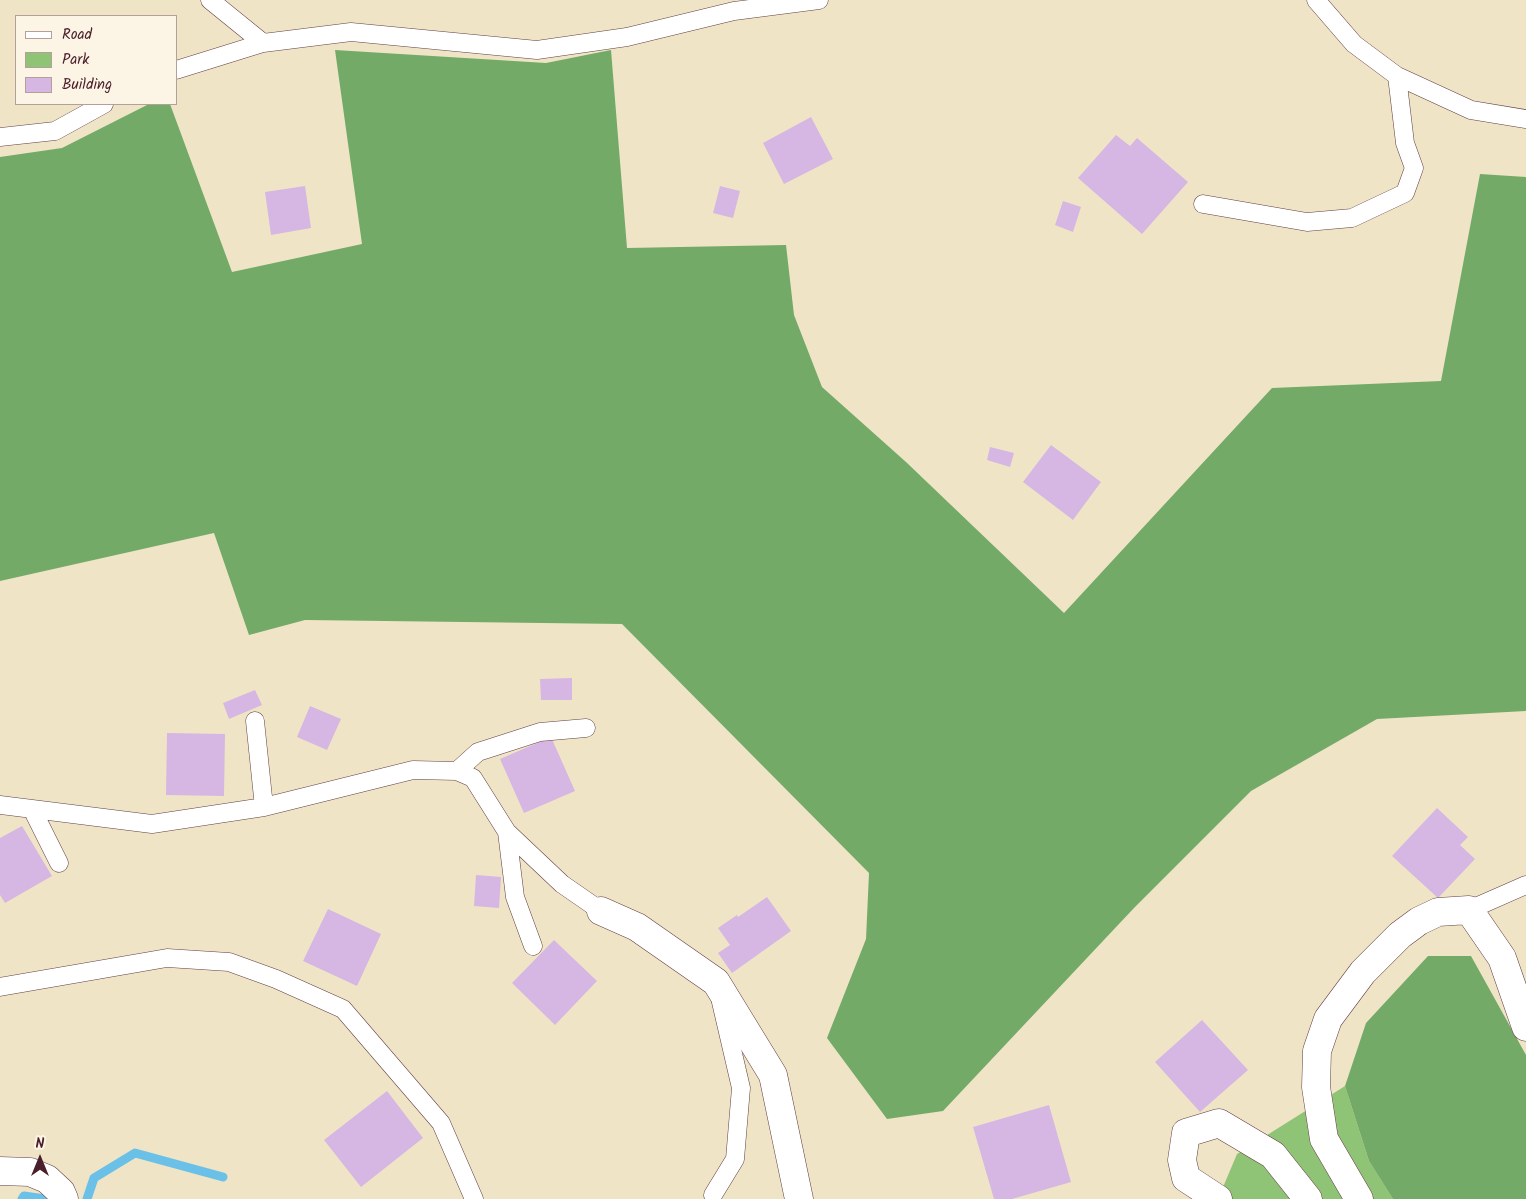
<!DOCTYPE html>
<style>
body{margin:0}
#map{position:relative;width:1526px;height:1199px;overflow:hidden;background:#efe5c6;font-family:Kalam,sans-serif}
canvas{display:block}
.legend{position:absolute;left:15px;top:15px;width:162px;height:90px;box-sizing:border-box;background:#fcf5e5;border:1px solid #b59f9b;margin:0;padding:6px 9px;list-style:none;font-size:15px;color:#4a1f2b}
.legend li{display:flex;align-items:center;gap:10px;height:25px}
.legend b{width:25px;border:1px solid #b59f9b}
.north{position:absolute;left:15px;top:1134px;width:50px;height:50px;-webkit-text-stroke:4px #fcf5e5;paint-order:stroke;rotate:0deg;font-size:14px;font-weight:700;line-height:20px;text-align:center;color:#4a1f2b}
.north::after{content:'';display:block;margin:auto;width:18px;height:22px;background:#4a1f2b;clip-path:polygon(50% 0,100% 100%,50% 72%,0 100%)}
</style>
<div id="map">
<canvas width="1526" height="1199"></canvas>
<ul class="legend">
<li><b style="height:6px;background:#fff"></b>Road</li>
<li><b style="height:14px;background:#8fc476"></b>Park</li>
<li><b style="height:14px;background:#d6b6e3"></b>Building</li>
</ul>
<div class="north">N</div>
</div>
<script>
const c = document.querySelector('canvas').getContext('2d');
c.lineJoin = 'round';
function fillPath(path, color) {
  c.fillStyle = color;
  c.fill(path, 'evenodd');
}
function poly(rows) {
  const path = new Path2D();
  for (const r of rows) {
    path.moveTo(r[0], r[1]);
    for (let i = 2; i < r.length; i += 2) path.lineTo(r[i], r[i + 1]);
  }
  return path;
}
function stroke(path, color, width, dash) {
  c.strokeStyle = color;
  c.lineWidth = width;
  c.lineCap = dash ? 'butt' : 'round';
  c.setLineDash(dash || []);
  c.stroke(path);
}
const green = poly([
 [1345,1086,1369,1161,1393,1199,1218,1199,1237,1154]
]);
const forest = poly([
 [335,50,546,63,611,50,627,248,786,245,794,315,822,387,906,462,1064,613,1272,388,1441,381,1480,174,1526,177,1526,711,1377,719,1251,791,1134,908,943,1111,887,1119,827,1038,866,939,869,873,622,624,305,620,249,635,214,533,0,581,0,157,62,148,149,104,170,104,232,272,362,244],
 [1428,956,1471,956,1526,1055,1526,1199,1393,1199,1369,1161,1345,1086,1366,1023]
]);
const stream = poly([
 [22,1199,24,1196,45,1199],
 [87,1199,94,1178,135,1153,223,1177]
]);
const building = poly([
 [811,117,833,159,784,184,763,143],
 [1116,135,1130,146,1137,138,1188,182,1142,234,1078,178],
 [305,186,311,228,271,235,265,192],
 [720,186,740,191,733,218,713,213],
 [1063,201,1081,207,1073,232,1055,225],
 [1051,445,1101,482,1073,520,1023,482],
 [990,447,1014,453,1010,467,987,460],
 [572,678,572,700,541,700,540,679],
 [255,690,262,705,229,719,223,703],
 [310,706,341,719,327,750,297,737],
 [167,733,225,734,224,796,166,795],
 [551,737,575,791,524,813,500,759],
 [1437,808,1468,837,1460,845,1475,859,1438,898,1392,856],
 [22,826,52,876,5,903,0,895,0,838],
 [476,875,501,877,499,908,474,906],
 [767,897,791,931,732,973,718,953,730,945,718,928,737,915,738,917],
 [328,909,381,934,357,986,303,961],
 [554,940,597,981,555,1025,512,983],
 [1202,1020,1248,1070,1200,1112,1155,1062],
 [387,1091,423,1138,361,1187,324,1140],
 [1049,1105,1071,1182,1012,1199,994,1199,973,1127]
]);
const service = poly([
 [210,0,263,43],
 [176,70,263,43,351,32,537,50,627,37,734,11,819,0],
 [1397,76,1471,110,1526,119],
 [0,137,55,131,104,104],
 [1203,204,1307,222,1352,218,1405,193,1414,168,1405,143,1397,76,1354,44,1316,0],
 [255,721,264,807],
 [457,771,478,752,540,732,586,728],
 [0,805,152,824,264,807,413,770,457,771,473,778,507,832,562,884,601,911],
 [32,809,59,863],
 [507,832,515,897,533,946],
 [1469,910,1526,885],
 [0,987,167,958,229,962,276,979,343,1009,441,1123,474,1199],
 [713,1195,735,1159,741,1088,721,1002]
]);
const minor = poly([
 [601,911,637,927,716,982,773,1075,799,1199],
 [0,1171,30,1172,47,1179,61,1192,64,1199],
 [1218,1199,1186,1178,1182,1160,1186,1133,1219,1123,1273,1155,1308,1199],
 [1359,1199,1324,1139,1316,1087,1317,1051,1328,1019,1363,972,1400,935,1419,921,1438,912,1469,910,1502,958,1526,1027]
]);
fillPath(green, '#8fc476');
fillPath(forest, '#73aa67');
stroke(stream, '#6bc0e8', 9);
fillPath(building, '#d6b6e3');
stroke(service, '#633d42', 19);
stroke(minor, '#633d42', 29);
stroke(service, '#fff', 18);
stroke(minor, '#fff', 28);
</script>
